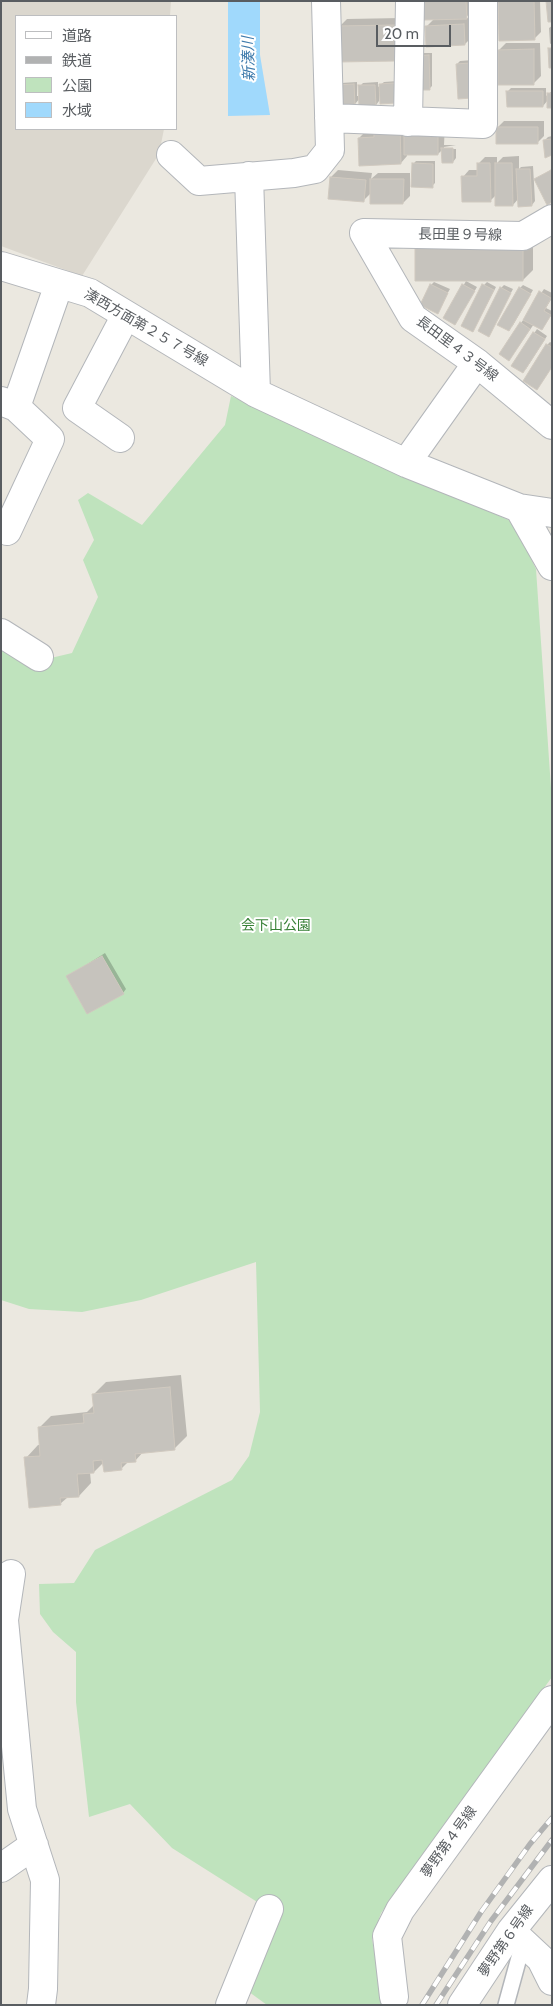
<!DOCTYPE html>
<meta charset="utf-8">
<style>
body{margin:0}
#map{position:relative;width:553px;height:2006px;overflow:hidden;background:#ebe8e0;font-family:Cabin,"Noto Sans JP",sans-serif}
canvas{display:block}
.frame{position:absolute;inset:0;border:2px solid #595d61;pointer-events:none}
.legend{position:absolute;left:15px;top:15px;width:162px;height:115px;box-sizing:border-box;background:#fff;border:1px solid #bdbec0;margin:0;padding:6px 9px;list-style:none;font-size:15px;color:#595d61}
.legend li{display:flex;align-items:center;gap:10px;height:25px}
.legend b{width:25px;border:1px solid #bdbec0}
.scale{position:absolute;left:376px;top:25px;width:75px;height:22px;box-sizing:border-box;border:2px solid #595d61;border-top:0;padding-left:6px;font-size:15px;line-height:18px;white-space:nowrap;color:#595d61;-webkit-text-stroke:4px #fff;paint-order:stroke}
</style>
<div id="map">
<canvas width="553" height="2006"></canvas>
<div class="frame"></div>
<ul class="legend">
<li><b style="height:6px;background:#fff"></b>道路</li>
<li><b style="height:6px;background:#b1b2b2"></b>鉄道</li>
<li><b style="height:14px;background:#bfe3bd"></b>公園</li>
<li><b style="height:14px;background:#a0d9fc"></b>水域</li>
</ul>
<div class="scale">20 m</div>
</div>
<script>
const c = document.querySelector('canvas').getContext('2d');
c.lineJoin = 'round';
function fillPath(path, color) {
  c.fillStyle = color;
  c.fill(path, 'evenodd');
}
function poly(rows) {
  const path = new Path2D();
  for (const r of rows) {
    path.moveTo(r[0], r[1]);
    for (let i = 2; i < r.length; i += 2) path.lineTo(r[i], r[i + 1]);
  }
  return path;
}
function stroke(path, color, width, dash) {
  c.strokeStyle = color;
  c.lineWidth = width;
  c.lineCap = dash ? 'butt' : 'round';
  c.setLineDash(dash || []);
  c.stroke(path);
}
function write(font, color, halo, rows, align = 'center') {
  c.font = font + ' Cabin,"Noto Sans JP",sans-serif';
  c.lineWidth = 4;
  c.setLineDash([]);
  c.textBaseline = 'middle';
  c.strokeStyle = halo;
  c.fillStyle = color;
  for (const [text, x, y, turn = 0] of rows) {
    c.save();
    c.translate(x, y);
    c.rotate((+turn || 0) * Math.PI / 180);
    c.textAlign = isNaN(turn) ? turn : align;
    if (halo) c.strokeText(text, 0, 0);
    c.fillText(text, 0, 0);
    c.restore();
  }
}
const education = poly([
 [1,1,171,1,170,16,16,16,16,129,164,129,159,154,82,276,1,246]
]);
const green = poly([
 [231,396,513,522,536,569,552,803,552,1677,381,1913,372,1939,383,2001,382,2005,267,2005,245,1989,273,1912,172,1848,130,1804,89,1817,76,1702,76,1652,53,1632,40,1614,39,1584,74,1583,95,1550,232,1480,249,1456,260,1412,256,1262,141,1300,82,1312,29,1309,1,1300,1,641,34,662,72,653,98,597,83,560,94,540,78,500,88,493,142,525,225,425]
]);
const water = poly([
 [228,1,260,1,260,55,270,115,228,116]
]);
const shadow = poly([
 [424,1,473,1,473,11,465,18,471,18,472,37,465,44,426,27,434,19],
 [499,1,540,1,541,32,534,39],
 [401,18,395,60,340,26,347,19],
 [552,26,552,43,550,44,549,28],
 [506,43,540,43,541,76,534,83,499,50],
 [420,53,432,53,432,86,429,89],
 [473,60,459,97,457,64,460,61],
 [398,81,399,99,379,92,379,101,376,105,360,98,355,104,339,105,341,83,357,82,357,96,360,96,360,86,363,83,378,82,378,87,384,82],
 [511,88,546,88,546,96,552,91,552,107,548,100,543,106,508,91],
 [504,121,544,121,544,136,538,142,497,128],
 [445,124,444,145,456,145,444,147,444,149,456,149,456,158,453,162,443,149,438,154,407,154,407,156,401,163,359,138,366,131],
 [552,136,552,153,545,140,548,137],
 [519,156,519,169,521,167,533,166,535,201,532,205,519,198,513,205,496,195,490,201,463,177,469,170,478,170,478,164,485,157,497,157,497,163,503,157],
 [416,161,435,161,435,183,432,186,413,164],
 [552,169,552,201,535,180],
 [338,170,372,173,371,179,378,173,410,173,410,196,403,203,371,193,363,201,331,177],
 [533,233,533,270,523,280,416,243],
 [466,281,477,287,455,324,445,318],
 [434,282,450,289,437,312,431,285],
 [487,282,496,287,473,331,484,285],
 [504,285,513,289,489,335,501,288],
 [523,285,533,290,512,327,520,288],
 [544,289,552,293,552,298,546,308,552,311,552,314,542,329,534,324,509,360,521,323],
 [537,329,547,336,526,369,513,365],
 [550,342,552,343,552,367,547,345],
 [105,953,126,989,123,993,67,977],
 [181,1375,187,1436,174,1449,144,1451,135,1461,129,1461,121,1469,104,1462,94,1472,90,1472,91,1483,79,1496,68,1497,60,1504,26,1458,38,1445,40,1445,39,1428,51,1416,87,1412,95,1404,94,1394,106,1382]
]);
const building = poly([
 [423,1,466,1,467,19,424,20,423,1],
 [498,1,534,1,535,40,499,41,498,1],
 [546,1,552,1,552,22,548,22,546,1],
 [464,24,465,45,426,47,425,26,464,24],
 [395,25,396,61,339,62,339,26,395,25],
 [548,48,552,48,552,68,549,68,548,48],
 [534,49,534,85,498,85,498,50,534,49],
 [429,55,430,90,416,90,415,56,429,55],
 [470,63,472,98,458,99,456,64,470,63],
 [395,83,396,103,380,104,379,84,395,83],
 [354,84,355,105,338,106,337,85,354,84],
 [358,85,375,85,376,106,359,107,358,85],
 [506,91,543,91,543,107,507,107,506,91],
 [547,93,552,93,552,108,547,108,547,93],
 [374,126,400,126,401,164,359,166,358,138,374,137,374,126],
 [496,127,538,127,538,144,496,144,496,127],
 [404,131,438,131,438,155,404,155,404,131],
 [552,139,552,155,545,158,543,140,552,139],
 [441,148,453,148,453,163,442,163,441,148],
 [412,163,433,164,433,188,411,187,412,163],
 [477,163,490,163,491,202,462,202,461,176,477,176,477,163],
 [495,163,512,163,513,206,495,206,495,163],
 [516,169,530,169,532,206,518,207,516,169],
 [551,170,552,202,547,205,534,179,551,170],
 [330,177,366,180,364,202,328,199,330,177],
 [370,179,404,179,403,204,370,204,370,179],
 [415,242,523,242,523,281,415,281,415,242],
 [430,284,448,293,438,314,420,305,430,284],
 [462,284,475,291,455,325,443,318,462,284],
 [482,284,494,290,473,332,461,326,482,284],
 [500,287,511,293,489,337,478,331,500,287],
 [519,287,531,294,509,331,497,325,519,287],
 [539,291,551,298,544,311,551,315,542,330,523,320,539,291],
 [520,322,530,329,509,361,499,354,520,322],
 [533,332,545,339,523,373,511,366,533,332],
 [546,344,552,347,552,367,537,390,523,381,546,344],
 [102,956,124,994,87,1014,66,976,102,956],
 [170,1387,175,1450,135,1454,136,1462,121,1463,122,1470,104,1472,102,1460,93,1461,94,1473,77,1474,79,1497,60,1498,61,1505,29,1508,24,1457,40,1456,38,1427,84,1423,83,1414,94,1413,92,1394,170,1387]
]);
const service = poly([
 [506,2005,523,1943]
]);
const minor = poly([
 [329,118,483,124,483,1],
 [408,122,410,1],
 [171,155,199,181,294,173,315,169,330,150,326,1],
 [249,176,256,393],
 [364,233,413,318,477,363,552,425],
 [364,233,523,236,552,219],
 [1,266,90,293,256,393,406,463,519,508,552,513],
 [1,401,16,407,50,439,7,531],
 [16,407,59,284],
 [120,438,77,408,126,315],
 [406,463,477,363],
 [519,508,552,566],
 [1,633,39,657],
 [11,1574,4,1620,22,1809,45,1880,43,1989,41,2005],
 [1,1868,34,1845],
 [511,1931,541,1959,552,1981],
 [394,1997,387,1936,400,1910,552,1700],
 [230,2005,269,1909],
 [462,2005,511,1931,552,1880]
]);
const rail = poly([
 [422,2005,481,1912,530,1844,552,1818],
 [436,2005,491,1921,552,1840]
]);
const streetNames = [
 ["長田里９号線",460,235,1],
 ["湊西方面第２５７号線",146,328,30],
 ["長田里４３号線",457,349,37],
 ["夢野第４号線",449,1842,-54],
 ["夢野第６号線",506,1941,-55]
];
const parkNames = [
 ["会下山公園",276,926]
];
const waterNames = [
 ["新湊川",249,59,-92]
];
fillPath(education, '#dbd7ce');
fillPath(green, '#bfe3bd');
fillPath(water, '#a0d9fc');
fillPath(shadow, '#0003');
fillPath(building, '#c6c3bd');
stroke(building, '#d0c9bf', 1);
stroke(service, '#b3b6ba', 18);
stroke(minor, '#b3b6ba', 30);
stroke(service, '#fff', 15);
stroke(minor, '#fff', 28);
stroke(rail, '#b1b2b2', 5.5);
stroke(rail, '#fff', 4, [11]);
write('14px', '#595d61', '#fff', streetNames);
write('14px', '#388137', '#fff', parkNames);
write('italic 15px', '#3f7bac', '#fff', waterNames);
</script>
